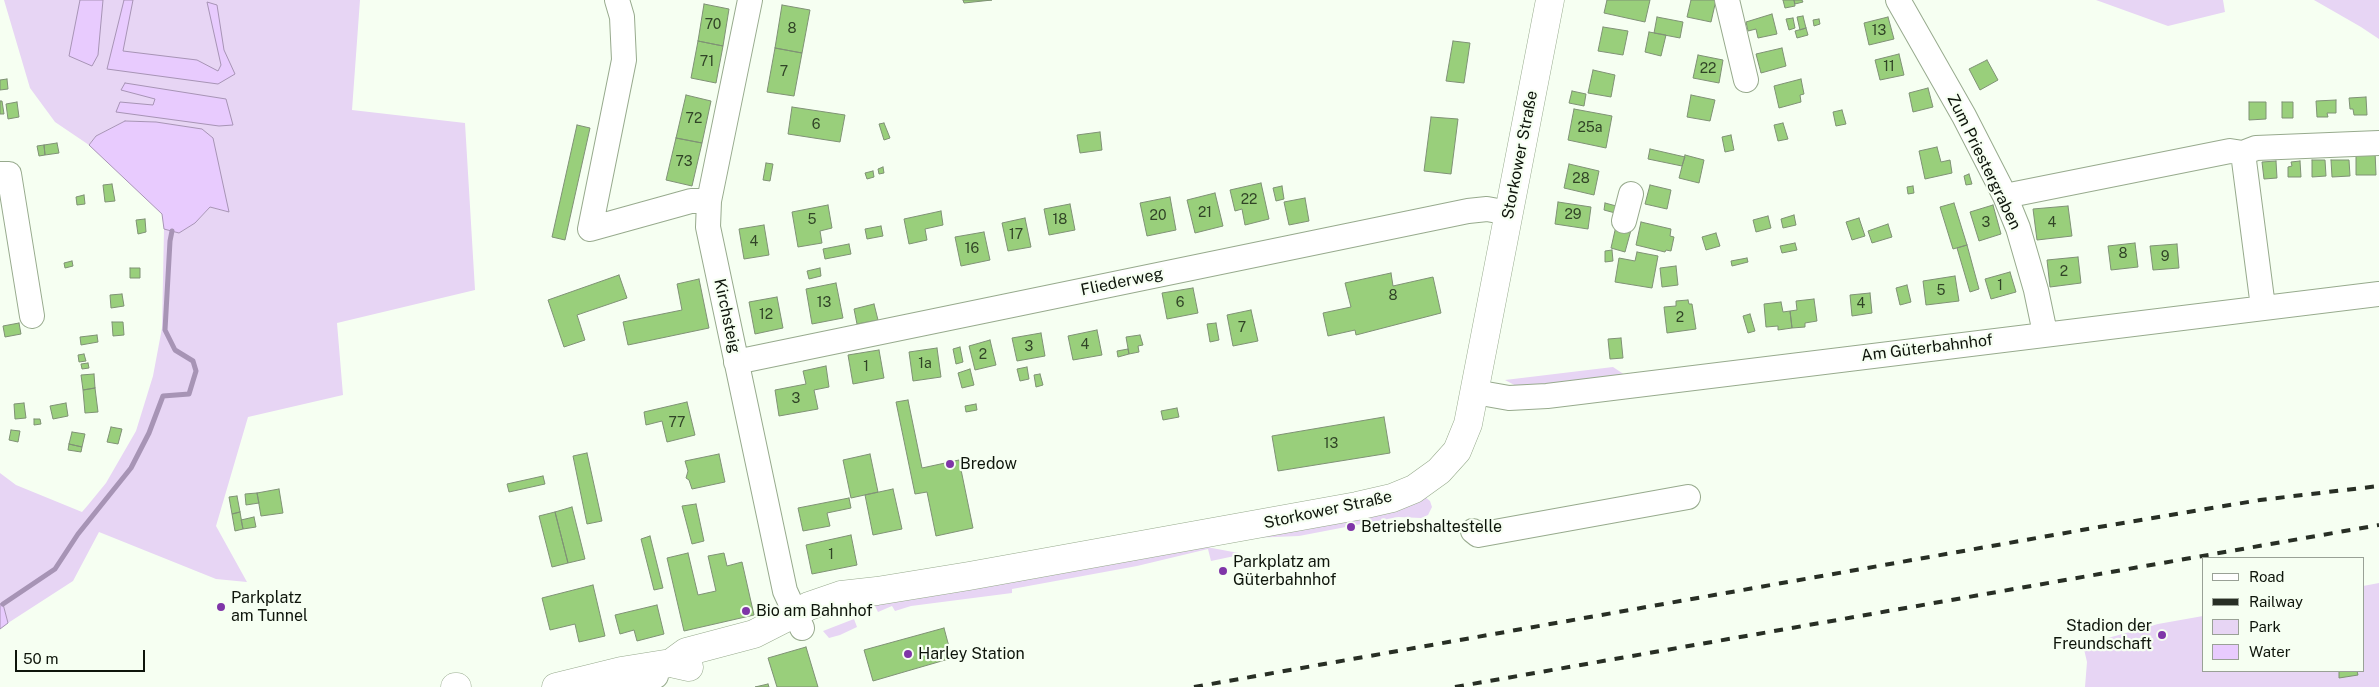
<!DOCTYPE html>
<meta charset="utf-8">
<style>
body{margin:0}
#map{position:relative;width:2379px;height:687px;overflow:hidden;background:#f6fff2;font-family:"Public Sans",sans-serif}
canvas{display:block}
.legend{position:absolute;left:2202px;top:557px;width:162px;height:115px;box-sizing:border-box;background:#f6fff2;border:1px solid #99a196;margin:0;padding:6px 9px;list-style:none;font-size:15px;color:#0e150b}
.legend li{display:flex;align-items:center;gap:10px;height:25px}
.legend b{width:25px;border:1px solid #99a196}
.scale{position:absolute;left:15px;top:650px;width:130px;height:22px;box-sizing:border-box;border:2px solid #0e150b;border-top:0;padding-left:6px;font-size:15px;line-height:18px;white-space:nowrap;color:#0e150b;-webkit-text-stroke:4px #f6fff2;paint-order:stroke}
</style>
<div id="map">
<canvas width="2379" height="687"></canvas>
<ul class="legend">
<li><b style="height:6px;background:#fff"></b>Road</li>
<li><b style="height:6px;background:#282f25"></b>Railway</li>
<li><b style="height:14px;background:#e7d5f4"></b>Park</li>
<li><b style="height:14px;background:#e8cbfe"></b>Water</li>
</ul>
<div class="scale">50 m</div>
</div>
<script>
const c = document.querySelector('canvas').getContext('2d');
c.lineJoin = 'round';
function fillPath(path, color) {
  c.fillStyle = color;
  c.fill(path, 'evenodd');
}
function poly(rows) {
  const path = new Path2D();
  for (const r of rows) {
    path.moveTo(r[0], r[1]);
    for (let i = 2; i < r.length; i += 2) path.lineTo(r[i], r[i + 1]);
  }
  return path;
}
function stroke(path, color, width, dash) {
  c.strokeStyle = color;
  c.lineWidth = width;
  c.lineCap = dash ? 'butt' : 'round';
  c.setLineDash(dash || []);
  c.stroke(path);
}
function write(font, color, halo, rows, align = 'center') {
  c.font = font + ' "Public Sans",sans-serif';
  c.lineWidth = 4.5;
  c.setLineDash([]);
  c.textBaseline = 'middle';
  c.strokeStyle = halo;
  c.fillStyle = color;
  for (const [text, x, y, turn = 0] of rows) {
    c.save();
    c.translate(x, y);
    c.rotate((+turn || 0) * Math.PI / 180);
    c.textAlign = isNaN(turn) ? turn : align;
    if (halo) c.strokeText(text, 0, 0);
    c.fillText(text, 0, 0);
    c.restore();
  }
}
const green = poly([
 [4,0,360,0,352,110,465,123,475,290,337,323,343,395,248,417,216,526,247,582,216,579,99,532,73,581,8,623,3,604,0,604,0,473,16,485,82,512,88,505,106,483,136,431,153,376,162,328,164,229,179,233,195,223,210,207,228,212,202,130,156,122,125,121,96,136,89,145,55,122,30,88],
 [2096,0,2223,0,2225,12,2168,26],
 [2314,0,2379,0,2379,39,2361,27],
 [1613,367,1625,375,1520,388,1505,380],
 [1425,497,1430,501,1432,507,1428,515,1421,518,1398,517,1299,536,1250,538],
 [1201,546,1244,554,1211,561,1208,549,1137,566,1012,589,1012,593,911,606,895,611,892,606,878,612,874,604],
 [2379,583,2379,687,2085,687,2087,662,2083,645,2158,624,2203,616,2203,671,2363,671,2363,586],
 [854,619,857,627,840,635,829,638,823,631]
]);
const water = poly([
 [80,0,103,0,98,55,92,66,69,56,80,0],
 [124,0,133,0,123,51,197,60,218,71,221,65,207,2,217,5,224,50,235,74,218,84,107,69,124,0],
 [125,83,226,99,233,125,219,126,116,112,120,102,153,105,155,99,121,90,125,83],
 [125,121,156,122,202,129,213,138,229,212,210,207,195,223,179,233,164,229,162,214,89,145,96,136,125,121],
 [0,604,3,604,8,623,0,629,0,604]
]);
const stream = poly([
 [3,604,55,569,78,534,131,468,149,433,163,396,189,394,196,371,193,361,175,350,165,330,170,241,172,231]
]);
const building = poly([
 [963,0,992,0,964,3,963,0],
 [1607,0,1650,0,1645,22,1604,13,1607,0],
 [1691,0,1716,0,1711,22,1687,17,1691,0],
 [1783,0,1794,0,1795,6,1785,8,1783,0],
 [1794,0,1802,0,1803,2,1795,4,1794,0],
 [704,4,729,9,723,46,698,41,704,4],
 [782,5,810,10,802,53,775,48,782,5],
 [1772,14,1777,34,1758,38,1756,29,1748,31,1746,22,1772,14],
 [1803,16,1806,28,1800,30,1797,17,1803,16],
 [1657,17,1683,22,1680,38,1654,33,1657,17],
 [1888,17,1894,39,1869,45,1864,23,1888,17],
 [1793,18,1795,28,1789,30,1786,19,1793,18],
 [1819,19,1820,24,1814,26,1813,20,1819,19],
 [1603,27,1628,31,1623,55,1598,51,1603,27],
 [1806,28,1808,35,1797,38,1795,31,1806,28],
 [1649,32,1666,35,1661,56,1645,52,1649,32],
 [698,41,723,46,716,83,691,78,698,41],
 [1453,41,1470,43,1464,83,1446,81,1453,41],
 [775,48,802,53,794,96,767,92,775,48],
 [1782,48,1786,66,1761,73,1756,54,1782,48],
 [1899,54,1904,75,1880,80,1875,60,1899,54],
 [1698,55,1723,60,1719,83,1693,78,1698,55],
 [1987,60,1998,80,1980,90,1969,69,1987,60],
 [1593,70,1615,75,1611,97,1588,93,1593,70],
 [7,79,8,89,0,90,0,80,7,79],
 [1801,79,1804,94,1800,95,1801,102,1779,108,1774,86,1801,79],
 [1928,88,1933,107,1913,112,1909,93,1928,88],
 [1572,91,1586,94,1584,106,1569,103,1572,91],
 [686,95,711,101,702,143,676,138,686,95],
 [1691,95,1715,100,1710,121,1687,117,1691,95],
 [2366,97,2367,115,2354,115,2353,109,2350,109,2349,98,2366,97],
 [2336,100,2336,113,2327,113,2328,117,2317,117,2316,101,2336,100],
 [0,101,2,101,4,114,0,114,0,101],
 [17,102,19,117,8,119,6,104,17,102],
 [2249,102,2266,102,2266,119,2249,120,2249,102],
 [2282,102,2293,102,2293,118,2282,118,2282,102],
 [792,107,845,115,840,142,788,134,792,107],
 [1574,109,1612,116,1606,148,1568,140,1574,109],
 [1842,110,1846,124,1836,126,1833,112,1842,110],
 [1431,117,1458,119,1451,174,1424,171,1431,117],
 [884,123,890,138,884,140,879,124,884,123],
 [1783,123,1788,139,1778,141,1774,125,1783,123],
 [577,125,590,128,565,240,552,237,577,125],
 [1100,132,1102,150,1080,153,1077,135,1100,132],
 [1731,135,1734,150,1725,152,1722,137,1731,135],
 [676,138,702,143,692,186,666,180,676,138],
 [57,143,59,153,45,155,44,145,57,143],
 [44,145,45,155,39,156,37,146,44,145],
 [1937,147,1941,162,1950,160,1952,173,1925,179,1919,151,1937,147],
 [1650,149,1685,157,1682,166,1648,159,1650,149],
 [2356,151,2375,151,2376,175,2356,175,2356,151],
 [1685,155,1704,160,1699,183,1679,178,1685,155],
 [2312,160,2325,160,2326,176,2312,177,2312,160],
 [2331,160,2349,160,2350,176,2332,177,2331,160],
 [2276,161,2277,178,2264,179,2262,162,2276,161],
 [2300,161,2301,177,2288,177,2288,167,2292,166,2291,162,2300,161],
 [766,163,773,164,770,181,763,180,766,163],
 [1569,164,1599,171,1594,195,1564,188,1569,164],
 [883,167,884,173,879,174,878,169,883,167],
 [873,171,874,177,867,179,865,173,873,171],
 [1969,174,1972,184,1966,185,1964,176,1969,174],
 [1261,183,1269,219,1245,225,1242,209,1235,211,1230,190,1261,183],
 [112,184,115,201,105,202,103,185,112,184],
 [1650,185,1671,190,1667,209,1645,204,1650,185],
 [1282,186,1284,199,1276,201,1273,188,1282,186],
 [1913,186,1914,193,1908,194,1907,187,1913,186],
 [1215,193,1223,226,1195,233,1187,200,1215,193],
 [84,195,85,204,77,205,76,197,84,195],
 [1170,197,1176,230,1147,236,1140,203,1170,197],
 [1305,198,1309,221,1289,225,1284,202,1305,198],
 [1558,202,1591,207,1588,229,1555,224,1558,202],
 [1605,203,1620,207,1619,214,1604,210,1605,203],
 [1954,203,1967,245,1953,249,1940,207,1954,203],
 [1070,204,1075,230,1049,235,1044,209,1070,204],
 [828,205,832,228,820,231,822,243,798,247,792,212,828,205],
 [1993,205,2001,234,1979,241,1970,212,1993,205],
 [2068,206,2072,236,2037,240,2033,209,2068,206],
 [941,211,943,225,925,229,927,240,909,244,904,219,941,211],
 [1794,215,1796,225,1783,228,1781,219,1794,215],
 [1768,216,1771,228,1756,232,1753,220,1768,216],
 [1025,218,1031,247,1008,251,1002,223,1025,218],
 [1859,218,1865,236,1852,240,1846,222,1859,218],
 [145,219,146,232,138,234,136,220,145,219],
 [1641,222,1671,229,1670,236,1674,237,1671,251,1666,250,1665,252,1636,245,1641,222],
 [1888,224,1892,237,1872,243,1868,231,1888,224],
 [764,225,769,255,744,259,739,229,764,225],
 [881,226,883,236,867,239,865,229,881,226],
 [1616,226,1631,230,1625,252,1611,248,1616,226],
 [984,232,990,260,961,266,955,237,984,232],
 [1716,233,1720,246,1706,250,1702,237,1716,233],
 [1795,243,1797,250,1782,253,1780,246,1795,243],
 [2135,243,2138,267,2111,270,2108,246,2135,243],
 [849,244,851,254,825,259,823,249,849,244],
 [2177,244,2179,268,2153,270,2150,246,2177,244],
 [1967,245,1979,289,1970,292,1957,248,1967,245],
 [1612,250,1613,261,1605,262,1605,251,1612,250],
 [1637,252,1658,256,1652,288,1615,282,1619,258,1635,261,1637,252],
 [2078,257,2081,283,2050,287,2047,260,2078,257],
 [1747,258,1748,262,1732,266,1731,261,1747,258],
 [72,261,73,266,65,268,64,263,72,261],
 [1676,266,1678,285,1662,287,1660,268,1676,266],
 [130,268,140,268,140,278,130,278,130,268],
 [820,268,821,276,809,279,807,271,820,268],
 [2010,272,2016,292,1991,299,1985,279,2010,272],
 [1391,273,1393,286,1433,277,1441,313,1356,335,1355,330,1328,336,1323,313,1351,307,1345,283,1391,273],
 [619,275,627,298,577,315,585,340,564,347,548,300,619,275],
 [1955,276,1959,301,1926,305,1923,281,1955,276],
 [699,279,709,328,628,345,623,322,682,310,677,284,699,279],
 [836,283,843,318,812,324,806,289,836,283],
 [1907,285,1911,302,1900,305,1896,288,1907,285],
 [1193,288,1198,313,1167,319,1162,293,1193,288],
 [1870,293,1872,313,1852,316,1850,295,1870,293],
 [122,294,124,306,111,308,110,295,122,294],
 [777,297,783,328,755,334,749,302,777,297],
 [1814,299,1817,321,1805,323,1805,327,1792,328,1790,311,1797,310,1796,301,1814,299],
 [1688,300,1689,304,1692,304,1696,329,1667,333,1664,307,1676,306,1676,301,1688,300],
 [1781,302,1783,312,1790,311,1792,328,1778,330,1778,326,1766,327,1764,304,1781,302],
 [874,304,878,320,857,324,854,309,874,304],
 [1251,310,1258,341,1233,346,1227,315,1251,310],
 [1750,314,1755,331,1748,333,1743,316,1750,314],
 [112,322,123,322,124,335,113,336,112,322],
 [19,323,21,334,5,337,3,326,19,323],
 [1216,323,1219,340,1210,342,1207,324,1216,323],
 [1097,330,1102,355,1073,360,1068,336,1097,330],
 [1041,333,1045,356,1017,361,1012,338,1041,333],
 [97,335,98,342,81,345,80,337,97,335],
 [1140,335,1143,345,1138,346,1139,352,1129,354,1126,337,1140,335],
 [1621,338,1623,358,1610,359,1608,339,1621,338],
 [990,340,996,365,975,370,969,346,990,340],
 [960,347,963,362,956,364,953,349,960,347],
 [937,348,941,377,913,381,909,352,937,348],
 [1128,349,1129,354,1118,357,1117,351,1128,349],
 [879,350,884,378,853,384,848,355,879,350],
 [84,354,86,361,79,362,78,355,84,354],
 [88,363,89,368,82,369,81,364,88,363],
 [826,366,829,387,814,390,818,409,779,416,775,390,806,384,803,371,826,366],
 [1027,367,1029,379,1020,381,1017,369,1027,367],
 [970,369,974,385,962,388,958,373,970,369],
 [94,374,95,388,83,390,81,375,94,374],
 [1040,374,1043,385,1036,387,1034,375,1040,374],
 [95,388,98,412,85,413,83,390,95,388],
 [908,400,922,468,959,460,973,528,936,536,927,492,915,494,896,402,908,400],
 [687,402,695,435,667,442,662,421,646,425,644,412,687,402],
 [24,403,26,418,15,419,14,404,24,403],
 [66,403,68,416,53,419,50,406,66,403],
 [976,404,977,410,966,412,965,406,976,404],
 [1177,408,1179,417,1163,420,1161,411,1177,408],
 [1384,417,1390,453,1278,471,1272,436,1384,417],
 [34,419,40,419,41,424,34,425,34,419],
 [111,427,122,429,118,444,107,442,111,427],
 [11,430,20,431,18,442,9,440,11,430],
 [72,432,85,434,82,447,69,444,72,432],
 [69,444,82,447,81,452,68,450,69,444],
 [587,453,602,521,587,524,573,456,587,453],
 [719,454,725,482,692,489,689,480,686,478,688,471,685,461,719,454],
 [870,454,878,492,851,498,843,460,870,454],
 [543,476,545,484,509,492,507,484,543,476],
 [279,489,283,513,261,516,257,493,279,489],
 [893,489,902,529,873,535,865,495,893,489],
 [257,493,259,503,246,505,245,494,257,493],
 [237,496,240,512,232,514,229,497,237,496],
 [849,498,851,508,827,513,830,526,803,531,798,508,849,498],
 [696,504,704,541,692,544,682,506,696,504],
 [572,507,585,559,568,563,555,512,572,507],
 [240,512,243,529,235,531,232,514,240,512],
 [555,512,568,563,552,567,539,516,555,512],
 [254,517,256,527,243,529,241,520,254,517],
 [851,535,857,565,812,574,806,545,851,535],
 [650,536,663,588,654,590,641,539,650,536],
 [688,553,698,595,716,591,708,556,724,553,727,566,742,562,754,615,684,631,667,558,688,553],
 [593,585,605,636,579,642,575,624,550,630,542,598,593,585],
 [657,605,664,634,637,641,634,630,620,634,615,615,657,605],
 [944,628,952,658,873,681,864,650,944,628],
 [806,647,818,687,777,687,768,658,806,647],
 [2339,671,2357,671,2358,675,2339,678,2339,671],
 [768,684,769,687,755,687,768,684]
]);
const minor = poly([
 [617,0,622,17,624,60,590,229,691,201,709,201],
 [750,0,709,201,708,227,785,591,802,628],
 [1727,0,1746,80],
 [1898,0,1964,116,2005,196,2018,228,2036,290,2045,333],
 [2243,153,2256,148,2379,143],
 [0,174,9,174,32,316],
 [2005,196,2230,151,2243,153,2263,307],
 [1624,221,1631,194],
 [736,362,1468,211,1487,209,1509,213],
 [1475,392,1509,398,1547,396,2379,294],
 [1473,531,1478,535,1688,497],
 [614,687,656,676]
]);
const major = poly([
 [671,663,686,652,754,634,809,606,841,595,877,591,969,576,1357,506,1392,498,1414,489,1439,471,1457,451,1468,424,1550,0],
 [455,687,457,687],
 [556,687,621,671,671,663,689,667]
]);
const rail = poly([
 [1194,687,2099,527,2260,500,2379,486],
 [1455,687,2379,525]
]);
const markers = [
 [950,464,5,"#7f35a8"],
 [1351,527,5,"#7f35a8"],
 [1223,571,5,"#7f35a8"],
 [221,607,5,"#7f35a8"],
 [746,611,5,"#7f35a8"],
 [2162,635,5,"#7f35a8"],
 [908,654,5,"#7f35a8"]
];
const numberNames = [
 ["70",713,25],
 ["8",792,29],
 ["13",1879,31],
 ["71",707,62],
 ["11",1889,67],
 ["22",1708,69],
 ["7",784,72],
 ["72",694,119],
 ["6",816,125],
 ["25a",1590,128],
 ["73",684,162],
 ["28",1581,179],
 ["22",1249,200],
 ["21",1205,213],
 ["29",1573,215],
 ["20",1158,216],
 ["5",812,220],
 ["18",1060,220],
 ["3",1986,223],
 ["4",2052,223],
 ["17",1016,235],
 ["4",754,242],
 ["16",972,249],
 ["8",2123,254],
 ["9",2165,257],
 ["2",2064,272],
 ["1",2000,286],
 ["5",1941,291],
 ["8",1393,296],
 ["13",824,303],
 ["6",1180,303],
 ["4",1861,304],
 ["12",766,315],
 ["2",1680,318],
 ["7",1242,328],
 ["4",1085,345],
 ["3",1029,347],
 ["2",983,355],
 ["1a",925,364],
 ["1",866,367],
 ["3",796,399],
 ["77",677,423],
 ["13",1331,444],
 ["1",831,555]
];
const streetNames = [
 ["Storkower Straße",1520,155,-79],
 ["Zum Priestergraben",1984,162,64],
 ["Fliederweg",1122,282,-12],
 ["Kirchsteig",727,316,78],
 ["Am Güterbahnhof",1927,348,-7],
 ["Storkower Straße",1328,510,-12]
];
const poiNames = [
 ["Bredow",960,464],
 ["Betriebshaltestelle",1361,527],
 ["Parkplatz am",1233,562],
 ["Güterbahnhof",1233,580],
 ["Parkplatz",231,598],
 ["am Tunnel",231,616],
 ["Bio am Bahnhof",756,611],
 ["Stadion der",2152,626,"right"],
 ["Freundschaft",2152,644,"right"],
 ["Harley Station",918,654]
];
fillPath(green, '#e7d5f4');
fillPath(water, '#e8cbfe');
stroke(water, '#a794b5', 1);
stroke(stream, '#a794b5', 5);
fillPath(building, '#99cf7b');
stroke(building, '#7f9275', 1);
stroke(minor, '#97aa8d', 26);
stroke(major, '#97aa8d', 29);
stroke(minor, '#fff', 24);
stroke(major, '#fff', 28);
stroke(rail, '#282f25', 4, [9, 9]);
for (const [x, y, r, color] of markers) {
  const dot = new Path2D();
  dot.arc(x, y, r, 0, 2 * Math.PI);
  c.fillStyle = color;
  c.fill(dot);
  stroke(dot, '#f6fff2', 2);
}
write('14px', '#314427', null, numberNames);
write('16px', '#0e150b', '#f6fff2', streetNames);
write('16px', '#0e150b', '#f6fff2', poiNames, 'left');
</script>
